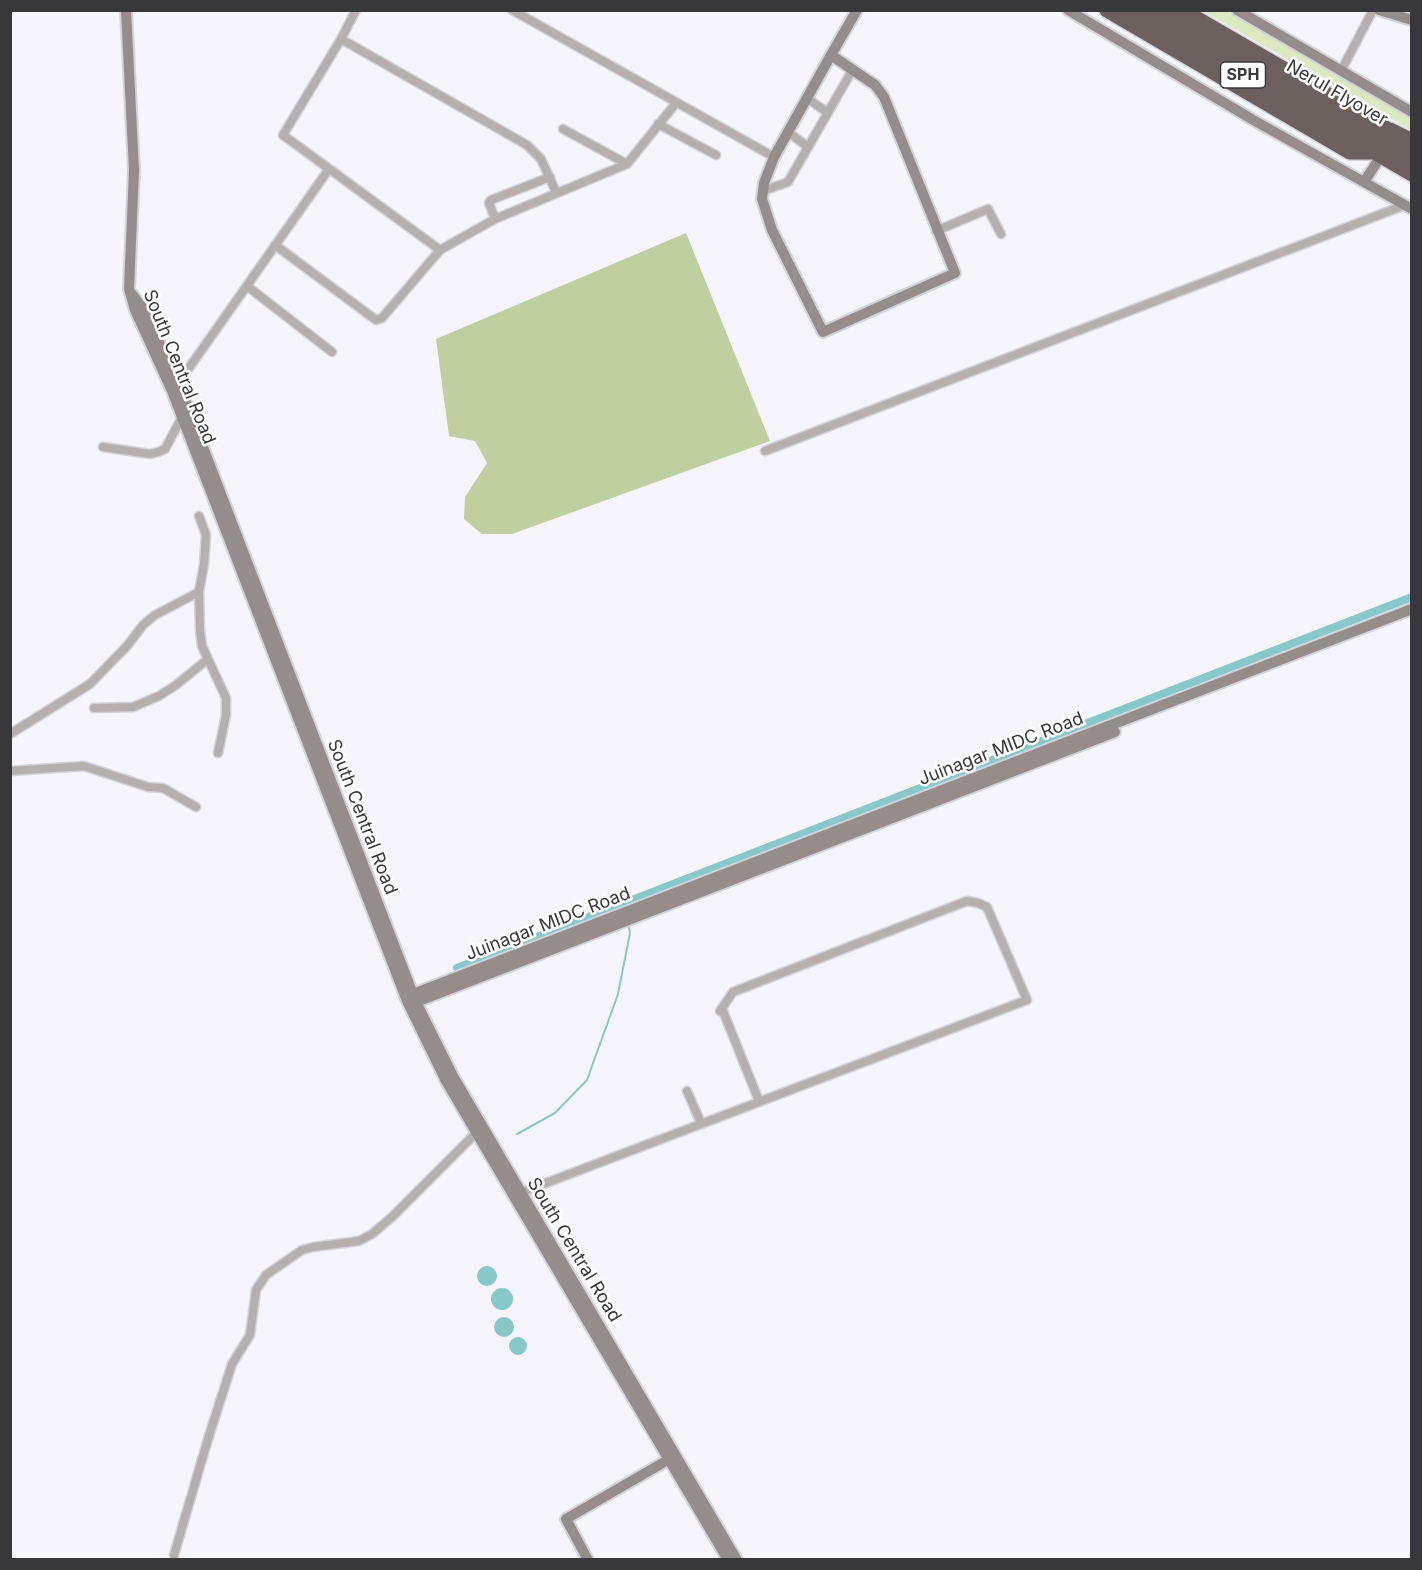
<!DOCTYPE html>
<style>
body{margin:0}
#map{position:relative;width:1422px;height:1570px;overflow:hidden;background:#f6f5fe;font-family:Inter,sans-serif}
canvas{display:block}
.frame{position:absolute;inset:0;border:12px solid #38383c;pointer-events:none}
</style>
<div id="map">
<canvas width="1422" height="1570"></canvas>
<div class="frame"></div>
</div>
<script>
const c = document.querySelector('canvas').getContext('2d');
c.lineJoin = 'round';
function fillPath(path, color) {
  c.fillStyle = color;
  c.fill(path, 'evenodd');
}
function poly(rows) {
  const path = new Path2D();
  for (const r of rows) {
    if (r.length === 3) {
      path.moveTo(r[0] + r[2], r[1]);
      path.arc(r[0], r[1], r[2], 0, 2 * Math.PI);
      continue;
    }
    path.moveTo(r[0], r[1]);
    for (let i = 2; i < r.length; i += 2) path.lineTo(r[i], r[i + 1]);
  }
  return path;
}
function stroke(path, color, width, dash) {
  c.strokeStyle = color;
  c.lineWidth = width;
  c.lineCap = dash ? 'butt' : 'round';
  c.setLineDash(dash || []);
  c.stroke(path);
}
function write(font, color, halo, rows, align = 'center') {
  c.font = font + ' Inter,sans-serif';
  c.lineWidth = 5;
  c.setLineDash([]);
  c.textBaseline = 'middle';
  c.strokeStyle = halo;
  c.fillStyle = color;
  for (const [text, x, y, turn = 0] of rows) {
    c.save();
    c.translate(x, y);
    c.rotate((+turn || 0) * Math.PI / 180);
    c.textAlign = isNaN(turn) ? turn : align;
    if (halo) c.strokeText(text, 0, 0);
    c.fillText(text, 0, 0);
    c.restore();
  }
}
const green = poly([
 [1203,11,1227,11,1411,117,1411,130]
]);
const forest = poly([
 [686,233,770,441,512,534,482,534,464,519,465,497,487,463,475,441,449,436,436,339]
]);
const water = poly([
 [487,1276,10],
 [502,1299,11],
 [504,1327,10],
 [518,1346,9]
]);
const stream = poly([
 [625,903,626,909],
 [517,1134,555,1113,587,1080,618,994,630,933,628,924]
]);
const canal = poly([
 [457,968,1412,597]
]);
const street = poly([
 [356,10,341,39,283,135,440,250],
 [512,10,774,157],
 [341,39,527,145,541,159,556,192],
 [1341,71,1373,10],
 [807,98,828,113],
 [658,124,716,155],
 [563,129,627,164],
 [788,132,808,147],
 [763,191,788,182,853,69],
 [495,219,489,203,491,200,550,177],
 [936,231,988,209,1001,234],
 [275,245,376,320,382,318,440,250,495,219,627,164,676,103],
 [247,286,332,352],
 [177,385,329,169],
 [103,447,150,454,158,452,165,449,182,417],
 [765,451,1405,205],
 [199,516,206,535,204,564,199,592,200,630,202,646,226,698,226,715,218,753],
 [94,708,133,707,159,696,176,685,208,659],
 [10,734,90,684,127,646,143,625,155,615,199,592],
 [10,771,84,766,148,787,163,788,196,807],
 [687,1091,701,1123],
 [517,1194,1027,1000,987,907,978,903,967,901,733,992,720,1011,723,1011,759,1101],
 [174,1555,208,1439,232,1364,250,1335,256,1290,266,1275,302,1250,313,1247,359,1241,372,1234,392,1217,479,1130]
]);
const secondary = poly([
 [126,10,134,170,129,289,135,310,172,391,407,1001,446,1081,728,1560],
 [1068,10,1255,121,1412,209],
 [1237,10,1412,112],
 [1379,10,1412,20],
 [831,55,875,85,884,97,955,273,823,332,772,230,762,199,764,183,774,157,831,55,857,10],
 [1364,182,1381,156],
 [132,294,142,307,178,382,416,1002,453,1076,737,1560],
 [409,999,413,994,1412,609],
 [410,1002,416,1002,1115,732],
 [588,1560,566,1519,673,1457]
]);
const highway = poly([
 [1107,10,1350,152,1371,152],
 [1132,10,1412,174],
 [1156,10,1360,130,1412,157],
 [1182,10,1387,129,1402,150],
 [1390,130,1412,141]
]);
const shields = [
 [1243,75,45]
];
const shieldNames = [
 ["SPH",1243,75]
];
const streetNames = [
 ["Nerul Flyover",1337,93,30],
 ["South Central Road",179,367,68],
 ["Juinagar MIDC Road",1001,749,-21],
 ["South Central Road",362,817,69],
 ["Juinagar MIDC Road",548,924,-21],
 ["South Central Road",574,1250,59]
];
fillPath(green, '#dce8bf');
fillPath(forest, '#c0cf9f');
fillPath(water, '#87c8c8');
stroke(stream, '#87c8c8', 2);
stroke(canal, '#87c8c8', 8);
stroke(street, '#d4d3db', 11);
stroke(secondary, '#d4d3db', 14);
stroke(highway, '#d4d3db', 18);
stroke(street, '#b5afae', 8);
stroke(secondary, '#958d8b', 10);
stroke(highway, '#6b605d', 15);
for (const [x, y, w] of shields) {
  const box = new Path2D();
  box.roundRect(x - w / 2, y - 13, w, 26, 4.5);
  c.fillStyle = '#fff';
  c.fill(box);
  stroke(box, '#38383c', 1.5);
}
write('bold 16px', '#38383c', null, shieldNames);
write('18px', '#38383c', '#fff', streetNames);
</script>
